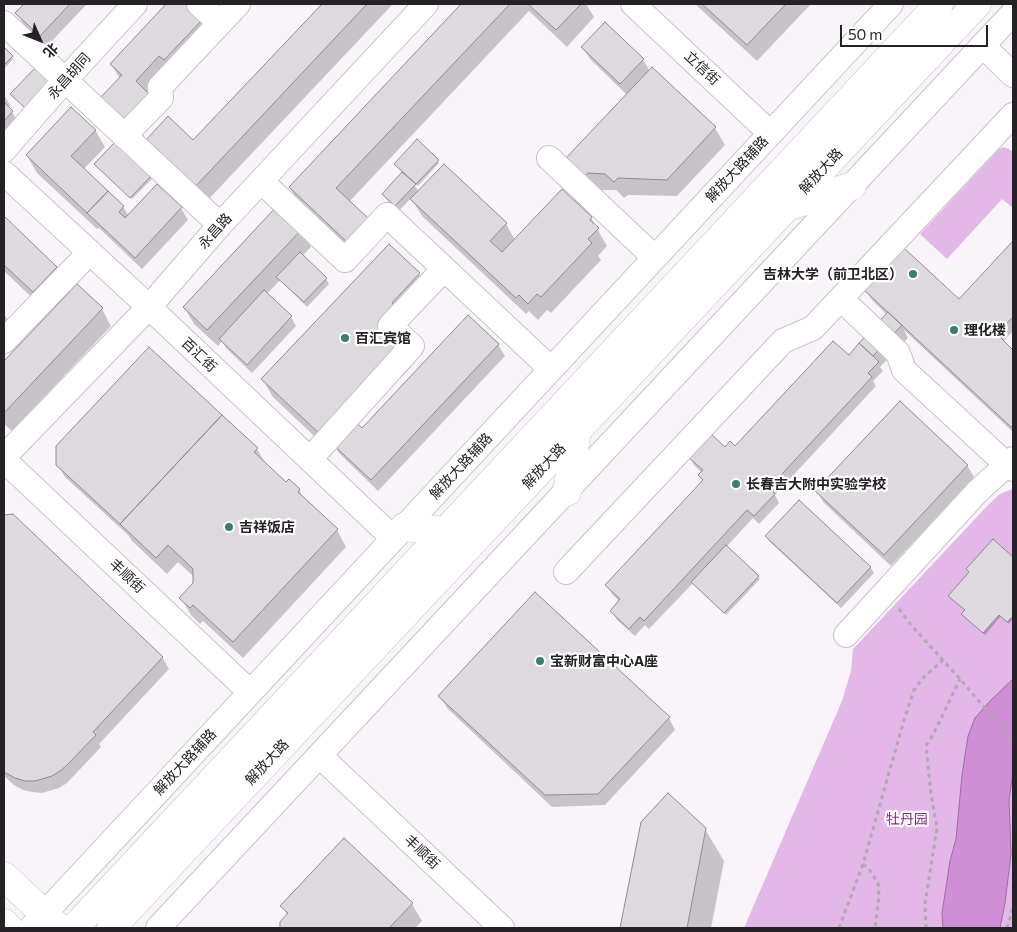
<!DOCTYPE html>
<meta charset="utf-8">
<style>
body{margin:0}
#map{position:relative;width:1017px;height:932px;overflow:hidden;background:#f9f4fa;font-family:Commissioner,"Noto Sans SC",sans-serif}
canvas{display:block}
.frame{position:absolute;inset:0;border:5px solid #242224;pointer-events:none}
.north{position:absolute;left:15px;top:15px;width:50px;height:50px;-webkit-text-stroke:4px #fff;paint-order:stroke;rotate:134deg;font-size:14px;font-weight:700;line-height:20px;text-align:center;color:#242224}
.north::after{content:'';display:block;margin:auto;width:18px;height:22px;background:#242224;clip-path:polygon(50% 0,100% 100%,50% 72%,0 100%)}
.scale{position:absolute;left:840px;top:25px;width:148px;height:22px;box-sizing:border-box;border:2px solid #242224;border-top:0;padding-left:6px;font-size:15px;line-height:18px;white-space:nowrap;color:#242224;-webkit-text-stroke:4px #fff;paint-order:stroke}
</style>
<div id="map">
<canvas width="1017" height="932"></canvas>
<div class="frame"></div>
<div class="north">北</div>
<div class="scale">50 m</div>
</div>
<script>
const c = document.querySelector('canvas').getContext('2d');
c.lineJoin = 'round';
function fillPath(path, color) {
  c.fillStyle = color;
  c.fill(path, 'evenodd');
}
function poly(rows) {
  const path = new Path2D();
  for (const r of rows) {
    path.moveTo(r[0], r[1]);
    for (let i = 2; i < r.length; i += 2) path.lineTo(r[i], r[i + 1]);
  }
  return path;
}
function stroke(path, color, width, dash) {
  c.strokeStyle = color;
  c.lineWidth = width;
  c.lineCap = dash ? 'butt' : 'round';
  c.setLineDash(dash || []);
  c.stroke(path);
}
function write(font, color, halo, rows, align = 'center') {
  c.font = font + ' Commissioner,"Noto Sans SC",sans-serif';
  c.lineWidth = 4.5;
  c.setLineDash([]);
  c.textBaseline = 'middle';
  c.strokeStyle = halo;
  c.fillStyle = color;
  for (const [text, x, y, turn = 0] of rows) {
    c.save();
    c.translate(x, y);
    c.rotate((+turn || 0) * Math.PI / 180);
    c.textAlign = isNaN(turn) ? turn : align;
    if (halo) c.strokeText(text, 0, 0);
    c.fillText(text, 0, 0);
    c.restore();
  }
}
const green = poly([
 [1003,147,1009,149,1013,152,1013,208,1002,199,947,259,920,234,999,149],
 [1012,489,1013,489,1013,928,744,928,842,701,851,671,853,649,989,504,1000,494]
]);
const water = poly([
 [1013,679,1013,773,1009,800,1011,854,1005,903,1000,928,943,928,942,913,950,861,956,839,962,775,968,736,975,718,990,701,1013,679]
]);
const shadow = poly([
 [25,4,87,4,47,46,24,25,17,13],
 [168,4,183,4,201,20,211,37,174,76,161,114,137,140,120,79,111,64],
 [323,4,393,4,206,202,157,157,193,142],
 [463,4,586,4,594,17,567,47,529,11,349,202,357,258,300,205,290,188],
 [695,4,811,4,757,61],
 [583,48,643,60,650,71,652,68,715,128,725,145,677,196,628,195,624,198,616,190,598,190,576,177,627,95,590,59],
 [4,49,13,59,4,69],
 [4,95,10,105,7,107,12,112,17,120,4,135],
 [95,130,105,147,84,169,123,207,129,216,157,186,181,208,188,220,142,269,99,228,97,229,37,173,27,156],
 [438,161,439,163,418,186,413,183,419,192,506,224,515,240,591,218,607,246,598,256,601,260,551,313,547,310,538,320,529,311,526,314,422,216,411,198,399,211,387,200,383,194,403,173,395,164],
 [97,166,150,176,152,179,132,199],
 [4,218,56,267,66,284,43,308,4,271],
 [301,230,311,247,302,256,326,279,329,284,307,307,280,280,267,294,291,317,296,326,252,373,226,348,222,341,218,346,194,324,184,307],
 [1013,243,1013,331,1003,342,1013,351,1013,432,904,330,908,338,880,367,883,371,873,381,876,386,775,495,779,503,759,524,753,518,726,547,760,579,726,615,693,583,649,629,645,625,635,636,617,620,612,611,620,602,612,594,607,585,703,482,700,475,702,473,694,465,689,456,725,448,735,448,849,357,887,315,871,299,866,291,959,301],
 [419,274,429,291,402,319,401,350,411,367,357,424,362,430,498,345,505,356,378,491,339,453,335,447,331,452,273,397,263,380],
 [77,285,102,309,111,326,12,431,4,424,4,363],
 [4,314,11,325,4,333],
 [257,449,267,466,286,484,299,490,304,500,337,530,346,547,243,658,203,621,200,624,191,615,181,598,194,583,194,577,178,562,167,574,132,541,129,536,65,477,58,465],
 [967,465,974,477,891,566,824,503,817,492],
 [4,516,12,516,162,657,169,669,99,744,101,747,67,783,59,788,42,793,32,792,23,790,14,785,4,776],
 [766,536,870,567,874,573,841,608,770,542],
 [993,541,1013,558,1013,619,1009,624,1001,616,985,635,964,616,966,611,951,599,970,573,967,570],
 [440,696,669,718,675,730,605,805,552,807,447,708],
 [642,823,705,829,724,861,711,928,621,928],
 [412,904,422,921,415,928,281,928,281,923,288,916,282,906]
]);
const building = poly([
 [24,4,70,4,40,36,15,13,24,4],
 [166,4,185,4,202,20,164,60,159,56,136,81,152,97,127,123,100,98,122,75,110,64,166,4],
 [322,4,367,4,196,186,146,140,168,116,193,140,322,4],
 [461,4,510,4,336,188,369,219,347,242,289,187,461,4],
 [528,4,581,4,556,30,528,4],
 [702,4,786,4,747,45,702,4],
 [605,22,644,59,620,84,581,47,605,22],
 [4,47,13,56,4,65,4,47],
 [36,67,51,81,25,108,10,94,36,67],
 [652,67,716,127,667,180,618,178,614,182,605,174,588,173,584,177,565,159,652,67],
 [4,102,13,111,4,121,4,102],
 [71,107,96,130,71,156,108,191,87,213,26,155,71,107],
 [417,139,439,160,416,184,394,164,417,139],
 [115,142,151,176,130,198,94,164,115,142],
 [444,164,507,223,490,241,502,252,562,189,592,217,590,220,599,228,588,239,592,243,541,297,537,294,528,304,519,295,516,298,410,199,444,164],
 [402,172,416,184,395,206,382,194,402,172],
 [157,184,182,207,135,258,87,213,108,191,124,206,119,212,125,218,157,184],
 [277,206,302,229,207,330,183,307,277,206],
 [4,216,57,267,33,292,4,265,4,216],
 [1013,241,1013,317,997,334,1013,350,1013,425,1011,427,864,290,904,248,959,299,1013,241],
 [389,244,420,273,392,303,397,307,378,326,402,349,321,435,261,379,389,244],
 [300,252,327,278,304,302,276,277,300,252],
 [77,284,103,308,4,413,4,361,77,284],
 [264,290,292,316,247,365,219,339,264,290],
 [888,312,902,325,873,356,859,343,888,312],
 [468,315,499,344,371,480,330,442,352,418,362,428,468,315],
 [833,341,849,355,859,343,873,356,879,362,868,373,872,377,769,488,775,494,754,516,747,510,644,621,640,617,629,629,610,611,620,599,605,585,703,480,698,475,703,470,687,456,709,432,725,447,730,441,735,446,833,341],
 [149,347,222,415,120,524,56,465,56,446,149,347],
 [900,401,968,465,884,555,815,491,900,401],
 [222,415,258,448,254,452,286,482,289,479,300,489,298,492,338,529,233,642,193,605,190,608,179,598,193,583,193,569,168,545,156,558,120,524,222,415],
 [799,500,871,567,837,603,765,536,799,500],
 [13,514,163,657,93,732,96,735,67,765,60,771,52,776,35,781,25,781,15,778,4,772,4,515,13,514],
 [993,539,1013,557,1013,616,1007,622,999,615,983,633,961,614,965,610,948,596,969,572,966,569,993,539],
 [726,545,759,576,724,613,691,582,726,545],
 [535,592,670,717,598,794,545,795,438,696,535,592],
 [668,793,706,828,687,928,620,928,641,822,668,793],
 [344,838,413,903,389,928,280,928,280,922,288,913,280,906,344,838]
]);
const path = poly([
 [899,609,912,626,960,679,1013,741],
 [863,864,869,869,878,883,879,896,875,928],
 [839,928,863,864,904,720,914,690,923,678,943,660],
 [926,928,925,904,937,828,931,794,926,746,934,733,960,679],
 [1007,928,1013,908]
]);
const minor = poly([
 [199,4,220,23],
 [633,4,770,133],
 [4,23,220,225],
 [983,46,1013,75],
 [124,136,161,98,160,87,238,4],
 [4,150,65,80,135,4],
 [549,158,654,257],
 [4,173,149,307,393,538],
 [261,181,345,260,387,215,551,369],
 [841,299,898,353,904,370,1007,465,1013,469],
 [4,341,90,252],
 [4,457,149,307,220,225,426,4],
 [310,459,412,346,390,326,444,269],
 [4,460,250,692],
 [566,572,783,341,813,328,1013,115],
 [846,635,977,492,1013,459],
 [320,756,502,928],
 [31,928,891,4],
 [158,928,1013,13]
]);
const major = poly([
 [790,206,852,186],
 [567,492,577,431],
 [404,527,446,531],
 [4,876,59,928],
 [4,923,9,928],
 [74,928,939,4],
 [111,928,977,4]
]);
const markers = [
 [913,274,5,"#3d7d6c"],
 [954,330,5,"#3d7d6c"],
 [345,338,5,"#3d7d6c"],
 [736,484,5,"#3d7d6c"],
 [229,527,5,"#3d7d6c"],
 [540,661,5,"#3d7d6c"]
];
const streetNames = [
 ["立信街",702,68,43],
 ["永昌胡同",69,76,-48],
 ["解放大路辅路",737,169,-47],
 ["解放大路",821,171,-47],
 ["永昌路",215,231,-48],
 ["百汇街",199,355,43],
 ["解放大路辅路",461,466,-47],
 ["解放大路",544,466,-47],
 ["丰顺街",127,576,43],
 ["解放大路辅路",185,762,-47],
 ["解放大路",267,762,-47],
 ["丰顺街",422,852,43]
];
const poiNames = [
 ["吉林大学（前卫北区）",903,274,"right"],
 ["理化楼",964,330],
 ["百汇宾馆",355,338],
 ["长春吉大附中实验学校",746,484],
 ["吉祥饭店",239,527],
 ["宝新财富中心A座",550,661]
];
const parkNames = [
 ["牡丹园",907,819]
];
fillPath(green, '#e3b7e7');
fillPath(water, '#d08ed6');
stroke(water, '#9c6ea1', 1);
fillPath(shadow, '#0003');
fillPath(building, '#ded9de');
stroke(building, '#908b91', 1);
stroke(minor, '#c7c2c8', 26);
stroke(major, '#c7c2c8', 29);
stroke(path, '#afabb0', 3, [4, 4]);
stroke(minor, '#fff', 24);
stroke(major, '#fff', 28);
for (const [x, y, r, color] of markers) {
  const dot = new Path2D();
  dot.arc(x, y, r, 0, 2 * Math.PI);
  c.fillStyle = color;
  c.fill(dot);
  stroke(dot, '#fff', 2);
}
write('14px', '#242224', '#fff', streetNames);
write('bold 14px', '#242224', '#fff', poiNames, 'left');
write('14px', '#7d2f85', '#fff', parkNames);
</script>
